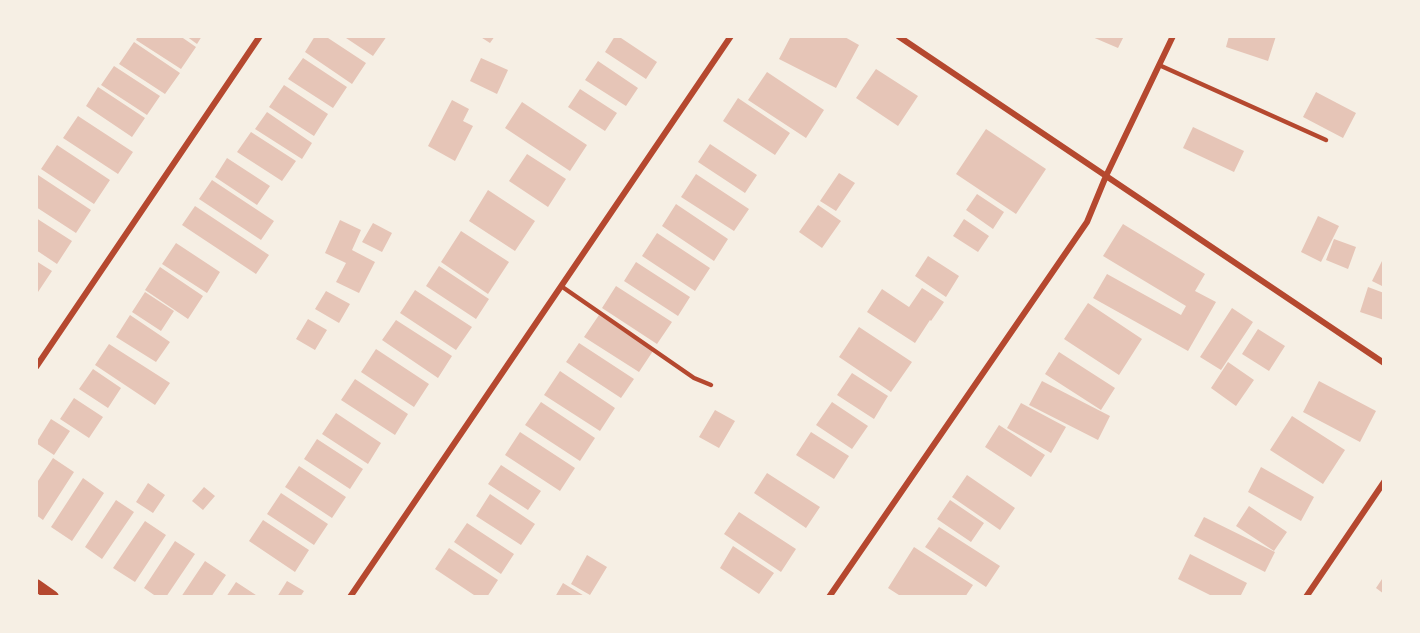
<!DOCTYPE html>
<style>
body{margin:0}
#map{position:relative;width:1420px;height:633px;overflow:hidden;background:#f6efe4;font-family:"Source Sans 3",sans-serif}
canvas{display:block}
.frame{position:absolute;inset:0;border:38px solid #f6efe4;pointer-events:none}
</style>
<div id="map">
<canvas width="1420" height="633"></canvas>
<div class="frame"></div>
</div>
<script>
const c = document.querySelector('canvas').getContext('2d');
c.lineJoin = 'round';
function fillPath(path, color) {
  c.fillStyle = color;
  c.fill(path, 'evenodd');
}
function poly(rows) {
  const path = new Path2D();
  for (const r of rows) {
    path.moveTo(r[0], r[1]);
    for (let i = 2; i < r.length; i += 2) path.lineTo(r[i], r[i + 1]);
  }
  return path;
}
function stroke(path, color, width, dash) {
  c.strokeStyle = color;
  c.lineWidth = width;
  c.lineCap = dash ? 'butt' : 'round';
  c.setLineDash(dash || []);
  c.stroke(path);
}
const building = poly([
 [138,36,180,36,196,47,181,69,136,40],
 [186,36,202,36,197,44],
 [315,36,325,36,366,63,352,84,305,52],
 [343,36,387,36,373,56],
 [479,36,495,36,490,43],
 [615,36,618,36,657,62,646,79,605,52],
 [791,36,843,36,859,45,836,88,779,59],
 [1090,36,1124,36,1118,48],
 [1229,36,1276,36,1268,61,1226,47],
 [134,42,180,73,165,94,119,64],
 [303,58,347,87,333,108,288,79],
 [481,58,508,70,497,94,470,81],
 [598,61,638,88,626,106,585,80],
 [114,66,160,96,147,115,101,85],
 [876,69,918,96,898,126,856,98],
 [767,72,824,110,806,138,748,100],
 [284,85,328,114,314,136,269,107],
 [98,87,145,118,132,137,86,106],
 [580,89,617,113,605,131,568,107],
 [1316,92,1356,113,1343,138,1303,117],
 [738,98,790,133,775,155,723,121],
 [452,100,469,109,463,121,473,126,455,161,428,146],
 [522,102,587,145,570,171,505,128],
 [267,112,312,143,302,159,255,129],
 [78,116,133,152,118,174,63,138],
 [1193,127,1244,151,1234,172,1183,148],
 [986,129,1046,169,1016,214,956,174],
 [251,132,296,161,282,181,237,152],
 [710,144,757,175,745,193,698,162],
 [57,145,110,180,94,204,41,169],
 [527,154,566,179,548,207,509,181],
 [227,158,270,186,257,205,215,177],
 [839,173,855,183,836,211,820,201],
 [696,174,749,209,734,231,681,197],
 [38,175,91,210,76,233,36,207,36,178],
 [212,180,274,221,261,240,199,199],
 [488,190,535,221,515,251,469,221],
 [977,194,1004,212,993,229,966,210],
 [676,204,728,239,714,261,662,226],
 [818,205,841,221,822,248,799,232],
 [195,206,269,255,256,274,182,225],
 [1318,216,1339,226,1321,262,1301,252],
 [36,218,72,241,57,264,36,250],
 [964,219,989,236,978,252,953,236],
 [340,220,361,230,352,250,375,262,359,293,336,282,346,263,325,253],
 [373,223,392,233,382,252,362,242],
 [1123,224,1205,274,1195,291,1216,302,1188,351,1093,298,1107,274,1181,315,1186,306,1103,256],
 [461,231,509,262,488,294,441,262],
 [657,233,710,268,695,291,642,256],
 [1334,239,1356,247,1348,269,1326,260],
 [176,243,220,272,207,293,162,264],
 [928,256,959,276,946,297,915,276],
 [1384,257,1384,287,1372,281],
 [36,261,52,271,36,295],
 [636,262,690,297,678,316,624,281],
 [439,266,489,299,476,319,426,286],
 [160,267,203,296,188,319,145,290],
 [616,286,672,322,657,344,602,308],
 [1368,287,1384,293,1384,320,1360,312],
 [922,288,944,302,931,321,930,320,915,343,867,312,882,289,909,307],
 [415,290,472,327,456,350,400,313],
 [326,291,350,304,339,323,315,309],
 [145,292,174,311,161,331,132,312],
 [1088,303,1142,339,1119,375,1064,339],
 [1232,308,1253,322,1221,370,1200,357],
 [130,315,170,342,156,362,116,337],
 [599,315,653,351,639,372,584,337],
 [308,319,327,330,315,350,296,339],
 [396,320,452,356,438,378,382,340],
 [859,327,912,362,891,392,839,357],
 [1258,329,1285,346,1269,371,1242,354],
 [579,343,634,379,621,398,566,362],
 [109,344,170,383,155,405,95,365],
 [376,349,429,384,414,407,361,372],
 [1059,352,1115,388,1101,410,1045,374],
 [1228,362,1254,380,1236,406,1211,388],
 [93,369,121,388,108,408,79,389],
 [560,371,615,408,600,431,544,395],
 [852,373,888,396,874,419,837,395],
 [355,379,408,414,395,435,341,400],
 [1042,381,1110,416,1098,440,1029,405],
 [1319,381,1376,411,1360,442,1303,412],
 [74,398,103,417,89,438,60,419],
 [541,402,595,438,580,461,525,425],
 [832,402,868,426,852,449,816,425],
 [1021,403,1066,427,1051,453,1007,428],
 [715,410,735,421,719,448,699,437],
 [336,413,381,443,368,464,322,434],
 [1292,416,1345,450,1323,484,1270,450],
 [51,419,70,431,54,455,36,443],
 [999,425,1045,455,1031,477,985,447],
 [520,432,575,468,560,491,505,455],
 [811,432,849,456,834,479,796,455],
 [317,439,363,469,350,489,304,459],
 [53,458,74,472,43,520,36,515,36,484],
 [501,465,541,491,528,510,488,484],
 [299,466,346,497,332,518,285,487],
 [1261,467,1314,497,1301,521,1248,492],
 [767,473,820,507,806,528,754,493],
 [967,475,1015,508,1000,530,952,497],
 [83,478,104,493,72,541,51,527],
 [148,483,165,495,153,513,136,502],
 [204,487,215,496,203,510,192,501],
 [281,493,328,524,314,545,267,514],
 [490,494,535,524,521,545,476,516],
 [116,500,134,512,102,559,85,547],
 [950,500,984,523,971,542,937,519],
 [1249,506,1287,532,1274,551,1236,526],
 [739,512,796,549,781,572,724,534],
 [1204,517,1275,552,1265,572,1194,536],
 [263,520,309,550,295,572,249,541],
 [145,521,166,535,135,582,113,568],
 [467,523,514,554,501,574,454,542],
 [939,527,1000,566,986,587,925,547],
 [175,541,195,554,166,597,157,597,144,588],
 [733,546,774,573,759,594,720,568],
 [914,547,973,585,965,597,902,597,888,588],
 [449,548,498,580,487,597,477,597,435,569],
 [1190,554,1247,583,1240,597,1214,597,1178,579],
 [587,555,607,567,590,595,571,584],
 [205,561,226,575,211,597,181,597],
 [1384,576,1384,594,1376,588],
 [287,581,304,591,300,597,277,597],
 [236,582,259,597,226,597],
 [563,583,586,597,555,597]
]);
const service = poly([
 [1159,65,1326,140],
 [561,286,694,378,711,385]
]);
const minor = poly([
 [898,36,1384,363],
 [36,367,260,36],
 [350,597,731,36],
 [829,597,1087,222,1106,176,1173,36],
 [1306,597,1384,482]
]);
const secondary = poly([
 [36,585,53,597]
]);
fillPath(building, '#e6c5b7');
stroke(service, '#b5482f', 4.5);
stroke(minor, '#b5482f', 6);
stroke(secondary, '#b5482f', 12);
</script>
